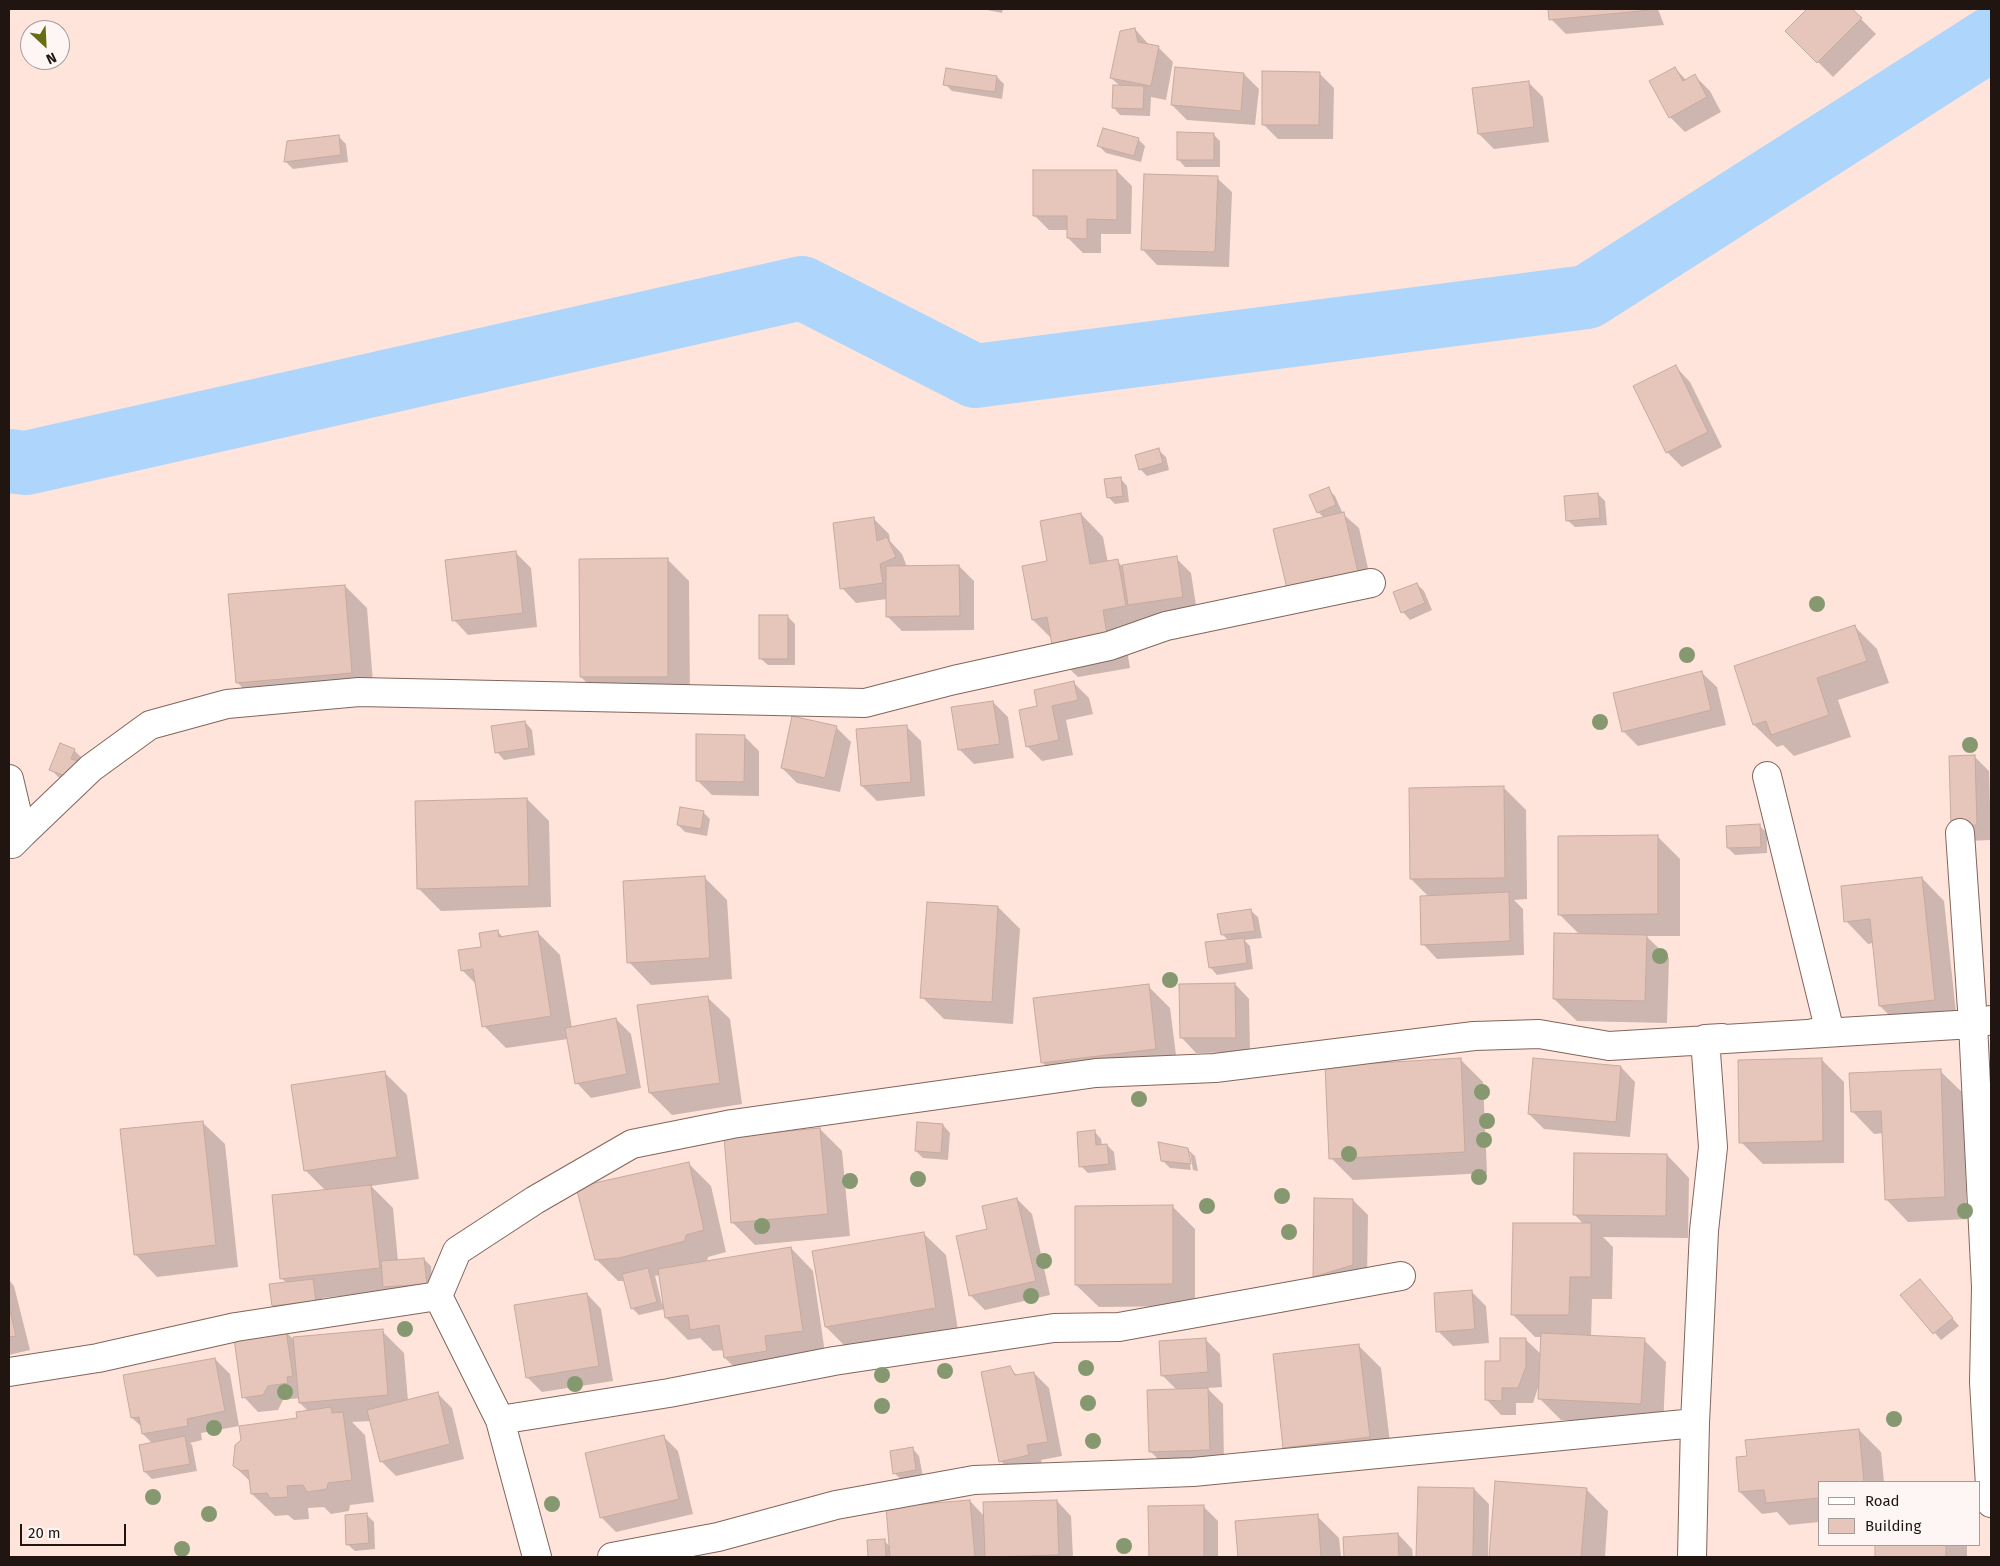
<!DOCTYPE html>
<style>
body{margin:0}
#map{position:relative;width:2000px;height:1566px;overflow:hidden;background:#ffe4db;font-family:"Fira Sans",sans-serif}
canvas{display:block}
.frame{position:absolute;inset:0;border:10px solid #201511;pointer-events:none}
.legend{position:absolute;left:1818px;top:1481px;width:162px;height:65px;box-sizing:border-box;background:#fdf6f4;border:1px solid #a59c99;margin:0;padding:6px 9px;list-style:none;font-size:15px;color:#201511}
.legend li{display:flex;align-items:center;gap:10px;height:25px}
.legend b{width:25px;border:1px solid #a59c99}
.north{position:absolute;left:20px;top:20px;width:50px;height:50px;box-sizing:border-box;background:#fdf6f4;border:1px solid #a59c99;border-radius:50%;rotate:155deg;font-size:14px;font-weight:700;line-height:20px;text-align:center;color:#201511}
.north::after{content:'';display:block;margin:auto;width:18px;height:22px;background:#686d12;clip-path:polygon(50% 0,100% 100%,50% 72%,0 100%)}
.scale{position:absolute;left:20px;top:1524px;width:106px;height:22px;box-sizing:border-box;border:2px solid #201511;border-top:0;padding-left:6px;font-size:15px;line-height:18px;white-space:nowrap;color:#201511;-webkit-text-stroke:4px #fdf6f4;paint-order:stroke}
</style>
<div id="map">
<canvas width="2000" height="1566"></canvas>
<div class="frame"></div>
<ul class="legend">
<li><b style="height:6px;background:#fff"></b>Road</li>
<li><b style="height:14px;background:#e6c6bb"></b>Building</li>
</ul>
<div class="north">N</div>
<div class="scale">20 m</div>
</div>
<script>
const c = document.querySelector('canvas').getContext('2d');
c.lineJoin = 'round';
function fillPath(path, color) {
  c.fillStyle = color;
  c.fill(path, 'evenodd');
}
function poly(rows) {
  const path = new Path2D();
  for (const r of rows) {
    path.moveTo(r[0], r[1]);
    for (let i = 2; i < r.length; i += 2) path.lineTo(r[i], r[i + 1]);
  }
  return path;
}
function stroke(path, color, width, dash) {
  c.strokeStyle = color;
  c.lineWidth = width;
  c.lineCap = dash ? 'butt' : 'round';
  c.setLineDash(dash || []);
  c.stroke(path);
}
const shadow = poly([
 [982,9,1003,9,1002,13],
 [1550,9,1658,9,1664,25,1566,34,1551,19],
 [1809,9,1851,9,1876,34,1833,77,1787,31],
 [1135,29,1150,46,1158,47,1173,62,1166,100,1151,97,1150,116,1120,115,1113,107,1120,86,1111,78],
 [1675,68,1686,80,1695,76,1710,91,1721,112,1685,132,1670,117],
 [1319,73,1334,88,1333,139,1278,139,1263,124],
 [1244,74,1259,89,1255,125,1187,120,1172,105],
 [997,77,1004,84,1002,99,952,91,945,84],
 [1528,82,1543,97,1549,142,1494,149,1479,134],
 [1213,134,1220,141,1220,167,1185,167,1178,159],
 [338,136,346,144,348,162,293,169,286,162,288,142],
 [1138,139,1145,146,1141,162,1106,153,1099,146],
 [1117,171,1132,186,1131,234,1101,234,1101,253,1083,253,1068,238,1068,230,1049,230,1034,215],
 [1217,178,1232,192,1229,267,1157,265,1143,250],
 [1676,367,1690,382,1722,447,1682,467,1667,452],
 [1158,450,1166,457,1169,470,1147,476,1140,469],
 [1120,478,1127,486,1129,502,1115,504,1108,497],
 [1328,489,1335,496,1343,514,1359,528,1373,591,1304,607,1324,518,1318,512],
 [1598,494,1605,501,1607,525,1575,527,1567,520],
 [1081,514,1103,537,1108,563,1117,561,1122,566,1176,558,1191,573,1197,612,1124,632,1130,668,1078,677,1055,655,1052,639,1033,620,1048,562],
 [874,519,889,534,890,541,902,554,907,567,959,566,974,581,974,630,902,631,887,616,887,599,856,603,842,588],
 [516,553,531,568,537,627,468,635,454,620],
 [667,559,689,581,690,699,603,699,581,677],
 [1417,584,1424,591,1432,610,1410,620,1403,612,1395,593],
 [345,586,367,608,374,695,259,705,237,682],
 [788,617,795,624,795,665,768,665,760,658],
 [1855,627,1877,649,1889,683,1838,700,1851,737,1794,756,1783,745,1777,747,1754,725],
 [1702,673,1717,687,1726,725,1638,746,1623,731],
 [1074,683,1089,698,1093,714,1066,720,1073,755,1042,761,1028,747,1038,707],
 [993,702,1008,717,1014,758,974,764,959,749],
 [525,722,532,730,535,755,504,760,497,752],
 [906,726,921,741,925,796,877,801,862,786],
 [836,727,851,742,840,792,797,783,782,768],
 [744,736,759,751,759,796,712,795,697,780],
 [74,750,81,757,79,763,82,785,58,777,51,769],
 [1975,757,1989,771,1991,840,1967,841],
 [1504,788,1526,810,1527,899,1514,900,1523,909,1524,955,1437,959,1423,944,1429,897,1411,879],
 [527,799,549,821,551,907,441,911,419,889],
 [703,812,710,819,707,836,685,832,678,825],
 [1760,826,1767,833,1767,853,1735,855,1728,848],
 [1657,836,1680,859,1680,936,1646,936,1669,958,1667,1023,1577,1021,1554,999,1580,935,1559,914],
 [705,878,727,900,732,979,651,985,629,962],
 [1922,878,1944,901,1957,1022,1902,1028,1880,1006,1873,943,1868,944,1846,921],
 [929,903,998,907,1020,929,1013,1024,944,1019,922,997],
 [1250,910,1258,917,1262,938,1244,940,1250,946,1253,969,1217,975,1210,967,1229,941,1222,934],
 [497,931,504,938,538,933,560,955,572,1028,616,1019,631,1034,641,1088,591,1098,577,1083,568,1039,506,1048,484,1026,477,985,462,970],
 [1235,984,1249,999,1250,1052,1196,1053,1182,1038],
 [1148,986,1170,1008,1178,1071,1064,1084,1042,1062],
 [707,997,730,1019,742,1104,672,1115,650,1093],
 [1821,1059,1844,1082,1844,1163,1763,1164,1741,1142],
 [1461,1060,1483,1082,1487,1173,1353,1180,1331,1158],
 [1621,1067,1635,1082,1630,1137,1544,1129,1529,1114],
 [1940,1071,1963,1093,1967,1219,1908,1222,1886,1199,1884,1133,1874,1134,1852,1111],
 [384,1072,407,1095,419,1179,371,1186,393,1208,398,1261,424,1259,431,1266,433,1290,389,1291,322,1298,323,1307,281,1313,274,1306,287,1283,281,1278,326,1191,305,1170],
 [202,1122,225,1144,238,1267,157,1277,135,1254],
 [943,1125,950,1133,948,1160,923,1158,916,1151],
 [820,1129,842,1151,850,1236,755,1245,733,1223],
 [1094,1131,1101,1139,1102,1145,1107,1145,1114,1152,1116,1170,1088,1173,1081,1166],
 [1187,1149,1195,1156,1198,1171,1193,1170,1190,1153,1188,1153,1191,1170,1170,1168,1163,1161],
 [1667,1155,1689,1178,1688,1238,1603,1237,1613,1247,1612,1299,1592,1299,1591,1337,1644,1340,1666,1362,1663,1426,1561,1420,1539,1398,1539,1385,1533,1403,1516,1403,1516,1415,1501,1415,1487,1400,1502,1362,1525,1339,1542,1355,1543,1337,1535,1337,1513,1315,1584,1225,1574,1214],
 [689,1164,711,1186,726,1252,708,1257,707,1262,791,1248,813,1271,825,1353,747,1380,725,1358,724,1350,713,1351,700,1338,688,1340,666,1318,665,1309,639,1315,632,1308,625,1281,618,1281,596,1259],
 [660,1275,664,1303,662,1304,655,1276],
 [1017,1199,1032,1214,1050,1295,985,1310,971,1296,989,1230],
 [1315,1200,1353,1200,1368,1215,1367,1280,1329,1291,1314,1277],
 [1172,1206,1195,1229,1195,1306,1099,1307,1076,1285],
 [923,1233,946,1255,958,1330,848,1349,826,1327],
 [9,1280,14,1286,30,1350,9,1355],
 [1927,1288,1959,1326,1941,1340,1902,1295],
 [1471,1291,1486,1306,1489,1343,1453,1346,1438,1331],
 [587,1294,601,1309,613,1381,542,1392,527,1377],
 [382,1331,404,1353,408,1401,437,1393,452,1408,464,1459,396,1476,381,1461,371,1421,352,1422,365,1435,374,1502,350,1505,349,1511,331,1514,324,1507,308,1508,309,1519,294,1520,288,1515,275,1516,252,1494,251,1482,234,1466,309,1412,300,1403,300,1398,283,1400,278,1410,258,1412,244,1397,286,1332,295,1341],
 [1205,1339,1220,1354,1222,1387,1207,1388,1223,1404,1224,1464,1165,1466,1150,1451,1177,1390,1162,1375],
 [1358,1345,1381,1368,1392,1459,1307,1470,1285,1447],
 [215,1359,230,1374,239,1426,201,1433,202,1440,190,1443,192,1445,197,1471,152,1479,145,1472,153,1444,143,1434,142,1427,132,1418],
 [1009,1368,1018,1376,1034,1373,1049,1388,1062,1456,1041,1460,1044,1470,1015,1476,1001,1461],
 [1859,1430,1881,1452,1884,1482,1819,1482,1819,1522,1789,1525,1777,1512,1762,1514,1740,1492],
 [663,1436,678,1451,693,1514,616,1532,601,1517],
 [912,1448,919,1456,923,1477,902,1480,894,1473],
 [1496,1482,1586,1489,1608,1511,1605,1557,1490,1557],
 [1419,1488,1474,1489,1489,1504,1488,1557,1417,1557],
 [970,1501,985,1517,1057,1501,1071,1516,1073,1557,869,1557,868,1541,884,1541,891,1547],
 [1203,1506,1218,1521,1218,1557,1150,1557,1149,1508],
 [367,1515,374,1522,375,1549,355,1551,347,1544],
 [1317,1516,1339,1538,1341,1557,1239,1557,1236,1522],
 [1398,1534,1412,1549,1413,1557,1345,1557,1344,1538],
 [1876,1545,1967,1545,1967,1557,1877,1557]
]);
const river = poly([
 [9,461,26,463,802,288,975,376,1587,297,1991,39]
]);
const building = poly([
 [1548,9,1650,9,1650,10,1549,20,1548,9],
 [1807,9,1852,9,1862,18,1817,63,1785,31,1807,9],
 [1135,28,1138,42,1159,46,1151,86,1110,78,1120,31,1135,28],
 [1175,67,1244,73,1241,111,1171,105,1175,67],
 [1675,67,1683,81,1695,74,1707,97,1669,118,1649,81,1675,67],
 [946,68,997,76,995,92,943,85,946,68],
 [1262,71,1320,72,1319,125,1262,125,1262,71],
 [1529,81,1534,127,1478,134,1472,88,1529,81],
 [1113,85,1144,86,1143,109,1112,108,1113,85],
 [1103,128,1139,138,1134,156,1097,146,1103,128],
 [1177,132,1214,133,1214,160,1177,160,1177,132],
 [339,135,341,155,284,162,287,141,339,135],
 [1033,170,1117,170,1117,220,1087,219,1087,239,1067,238,1067,216,1033,216,1033,170],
 [1144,174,1218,176,1215,252,1141,250,1144,174],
 [1676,365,1708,432,1666,453,1633,386,1676,365],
 [1159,448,1163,463,1139,470,1135,455,1159,448],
 [1121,477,1123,496,1107,498,1104,479,1121,477],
 [1329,487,1336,505,1317,513,1309,495,1329,487],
 [1598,493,1600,518,1566,521,1564,496,1598,493],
 [1344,512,1359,576,1288,593,1273,529,1344,512],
 [1081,513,1090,564,1118,559,1126,606,1103,610,1109,646,1054,656,1047,617,1032,620,1022,566,1047,561,1040,521,1081,513],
 [874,517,877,541,887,537,896,557,880,564,883,583,840,589,833,523,874,517],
 [516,551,523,613,452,621,445,560,516,551],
 [1177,556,1183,597,1128,605,1122,565,1177,556],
 [668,558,668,677,580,677,579,559,668,558],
 [959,565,960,616,886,617,886,566,959,565],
 [1417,583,1425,603,1401,613,1393,592,1417,583],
 [345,585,352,673,236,683,228,594,345,585],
 [759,615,788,615,788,659,759,659,759,615],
 [1855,625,1867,661,1817,678,1829,715,1771,735,1766,721,1753,725,1734,666,1855,625],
 [1702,671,1711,710,1622,732,1613,693,1702,671],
 [1074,681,1078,700,1052,706,1059,740,1026,747,1019,710,1037,706,1034,690,1074,681],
 [993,701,1000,744,958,750,951,707,993,701],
 [792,716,837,726,825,778,781,768,792,716],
 [525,721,529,748,495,753,491,726,525,721],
 [907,725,911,782,861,786,856,729,907,725],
 [696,734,745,735,744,782,696,781,696,734],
 [60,743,75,749,71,759,81,762,74,779,49,770,60,743],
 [1975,755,1977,825,1951,826,1949,756,1975,755],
 [1504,786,1505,878,1410,879,1409,788,1504,786],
 [527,798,529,886,417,889,415,801,527,798],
 [680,807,704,811,701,829,677,825,680,807],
 [1760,824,1761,847,1727,848,1726,826,1760,824],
 [1658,835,1658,914,1558,915,1558,836,1658,835],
 [705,876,710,958,627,963,623,881,705,876],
 [1922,877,1935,1000,1879,1006,1870,919,1844,922,1841,886,1922,877],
 [1509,892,1510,941,1421,945,1420,896,1509,892],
 [927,902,998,906,992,1002,920,998,927,902],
 [1251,909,1255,931,1221,935,1217,914,1251,909],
 [498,930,499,937,538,931,551,1016,482,1027,473,969,461,971,458,950,481,947,479,933,498,930],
 [1554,933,1647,935,1645,1001,1553,999,1554,933],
 [1244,938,1247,963,1209,968,1205,942,1244,938],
 [1235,983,1236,1038,1180,1038,1179,984,1235,983],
 [1149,984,1156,1049,1041,1063,1033,998,1149,984],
 [708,996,720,1083,649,1093,637,1005,708,996],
 [616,1018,627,1074,575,1084,565,1028,616,1018],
 [1461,1058,1465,1152,1329,1159,1325,1066,1461,1058],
 [1533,1058,1621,1066,1616,1122,1528,1114,1533,1058],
 [1822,1058,1823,1141,1739,1143,1738,1060,1822,1058],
 [1941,1069,1945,1197,1885,1200,1881,1111,1851,1112,1849,1073,1941,1069],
 [385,1071,397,1157,304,1171,291,1085,385,1071],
 [203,1121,216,1245,134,1255,120,1129,203,1121],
 [917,1122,943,1124,941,1153,915,1151,917,1122],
 [820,1128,828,1214,731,1223,724,1137,820,1128],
 [1095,1130,1096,1145,1107,1144,1109,1164,1079,1167,1077,1132,1095,1130],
 [1158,1142,1188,1148,1191,1164,1161,1161,1158,1142],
 [1574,1153,1667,1154,1666,1216,1573,1215,1574,1153],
 [689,1162,704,1230,686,1235,685,1241,619,1258,595,1260,576,1187,689,1162],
 [371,1185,380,1268,280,1279,272,1195,371,1185],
 [1017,1198,1036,1281,969,1296,956,1236,987,1229,982,1206,1017,1198],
 [1314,1198,1353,1199,1353,1265,1313,1277,1314,1198],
 [1173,1205,1173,1284,1075,1285,1075,1206,1173,1205],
 [1513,1223,1591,1223,1591,1277,1570,1277,1569,1315,1511,1315,1513,1223],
 [924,1232,936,1308,825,1327,812,1251,924,1232],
 [791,1247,803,1331,765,1336,767,1351,724,1358,719,1325,690,1330,688,1315,665,1318,658,1269,791,1247],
 [424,1258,427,1284,383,1287,381,1261,424,1258],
 [648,1268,657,1302,631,1309,622,1274,648,1268],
 [313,1279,316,1301,272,1306,269,1284,313,1279],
 [1920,1279,1953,1318,1933,1334,1900,1295,1920,1279],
 [1472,1290,1475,1329,1436,1332,1434,1293,1472,1290],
 [587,1293,599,1366,526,1378,514,1305,587,1293],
 [9,1306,16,1336,9,1337,9,1306],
 [383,1329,388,1395,299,1403,293,1337,383,1329],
 [286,1331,293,1376,287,1377,288,1383,268,1386,263,1395,242,1398,234,1338,286,1331],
 [1541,1333,1645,1338,1641,1404,1538,1399,1541,1333],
 [1206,1338,1208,1372,1161,1376,1159,1341,1206,1338],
 [1500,1338,1526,1338,1526,1367,1518,1388,1502,1388,1502,1401,1485,1400,1485,1361,1500,1361,1500,1338],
 [1359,1344,1370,1437,1283,1448,1273,1354,1359,1344],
 [215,1358,225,1411,187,1419,188,1426,142,1434,139,1417,131,1418,123,1375,215,1358],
 [1010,1366,1015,1375,1034,1372,1048,1442,1027,1445,1029,1455,999,1462,981,1372,1010,1366],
 [1208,1388,1210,1450,1149,1452,1147,1390,1208,1388],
 [438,1392,450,1444,380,1462,367,1410,438,1392],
 [331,1407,332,1413,343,1412,352,1480,328,1483,327,1489,307,1492,303,1485,287,1486,288,1497,270,1498,267,1493,251,1494,248,1470,241,1471,233,1466,235,1445,241,1440,239,1426,297,1418,296,1412,331,1407],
 [1859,1429,1864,1482,1819,1482,1819,1498,1766,1503,1764,1490,1739,1492,1736,1457,1747,1456,1745,1440,1859,1429],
 [664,1435,679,1499,600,1518,585,1453,664,1435],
 [185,1436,190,1464,144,1472,139,1445,185,1436],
 [913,1447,916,1470,893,1474,890,1451,913,1447],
 [1495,1481,1587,1488,1581,1557,1489,1557,1495,1481],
 [1418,1487,1474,1488,1473,1557,1416,1557,1418,1487],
 [970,1500,975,1557,890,1557,886,1507,970,1500],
 [1057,1500,1059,1555,985,1557,983,1502,1057,1500],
 [1204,1505,1204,1557,1149,1557,1148,1506,1204,1505],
 [367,1513,369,1543,346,1545,345,1515,367,1513],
 [1318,1514,1321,1557,1238,1557,1235,1521,1318,1514],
 [1398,1533,1399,1557,1344,1557,1343,1537,1398,1533],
 [885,1539,886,1557,868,1557,867,1540,885,1539],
 [1875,1545,1946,1545,1946,1557,1875,1557,1875,1545]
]);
const minor = poly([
 [1767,776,1830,1032,1813,1033],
 [9,779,22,834,12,844],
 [1960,833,1973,1024,1986,1287,1984,1382,1991,1503],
 [22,834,91,768,150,725,227,704,359,692,865,703,954,680,1109,646,1166,626,1371,583],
 [9,1372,98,1358,236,1327,438,1296],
 [500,1420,669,1393,834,1361,1054,1328,1119,1327,1401,1276],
 [537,1557,500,1420,438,1296,457,1251,535,1200,632,1144,732,1124,1096,1073,1215,1068,1474,1036,1539,1034,1609,1046,1973,1024,1991,1020],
 [612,1557,718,1537,836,1505,974,1480,1193,1472,1695,1423],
 [1692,1557,1695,1423,1704,1231,1713,1147,1705,1039,1722,1038]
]);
const trees = [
 [1817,604],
 [1687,655],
 [1600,722],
 [1970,745],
 [1660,956],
 [1170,980],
 [1482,1092],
 [1139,1099],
 [1487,1121],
 [1484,1140],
 [1349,1154],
 [1479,1177],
 [918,1179],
 [850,1181],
 [1282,1196],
 [1207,1206],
 [1965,1211],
 [762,1226],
 [1289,1232],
 [1044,1261],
 [1031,1296],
 [405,1329],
 [1086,1368],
 [945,1371],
 [882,1375],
 [575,1384],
 [285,1392],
 [1088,1403],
 [882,1406],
 [1894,1419],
 [214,1428],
 [1093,1441],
 [153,1497],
 [552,1504],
 [209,1514],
 [1124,1546],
 [182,1549]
];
fillPath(shadow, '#0003');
stroke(river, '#aed5fb', 64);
fillPath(building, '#e6c6bb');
stroke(building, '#c8a99e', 1);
stroke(minor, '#82655b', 30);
stroke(minor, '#fff', 28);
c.fillStyle = '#86986f';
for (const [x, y] of trees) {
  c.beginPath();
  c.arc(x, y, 8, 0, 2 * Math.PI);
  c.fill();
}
</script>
